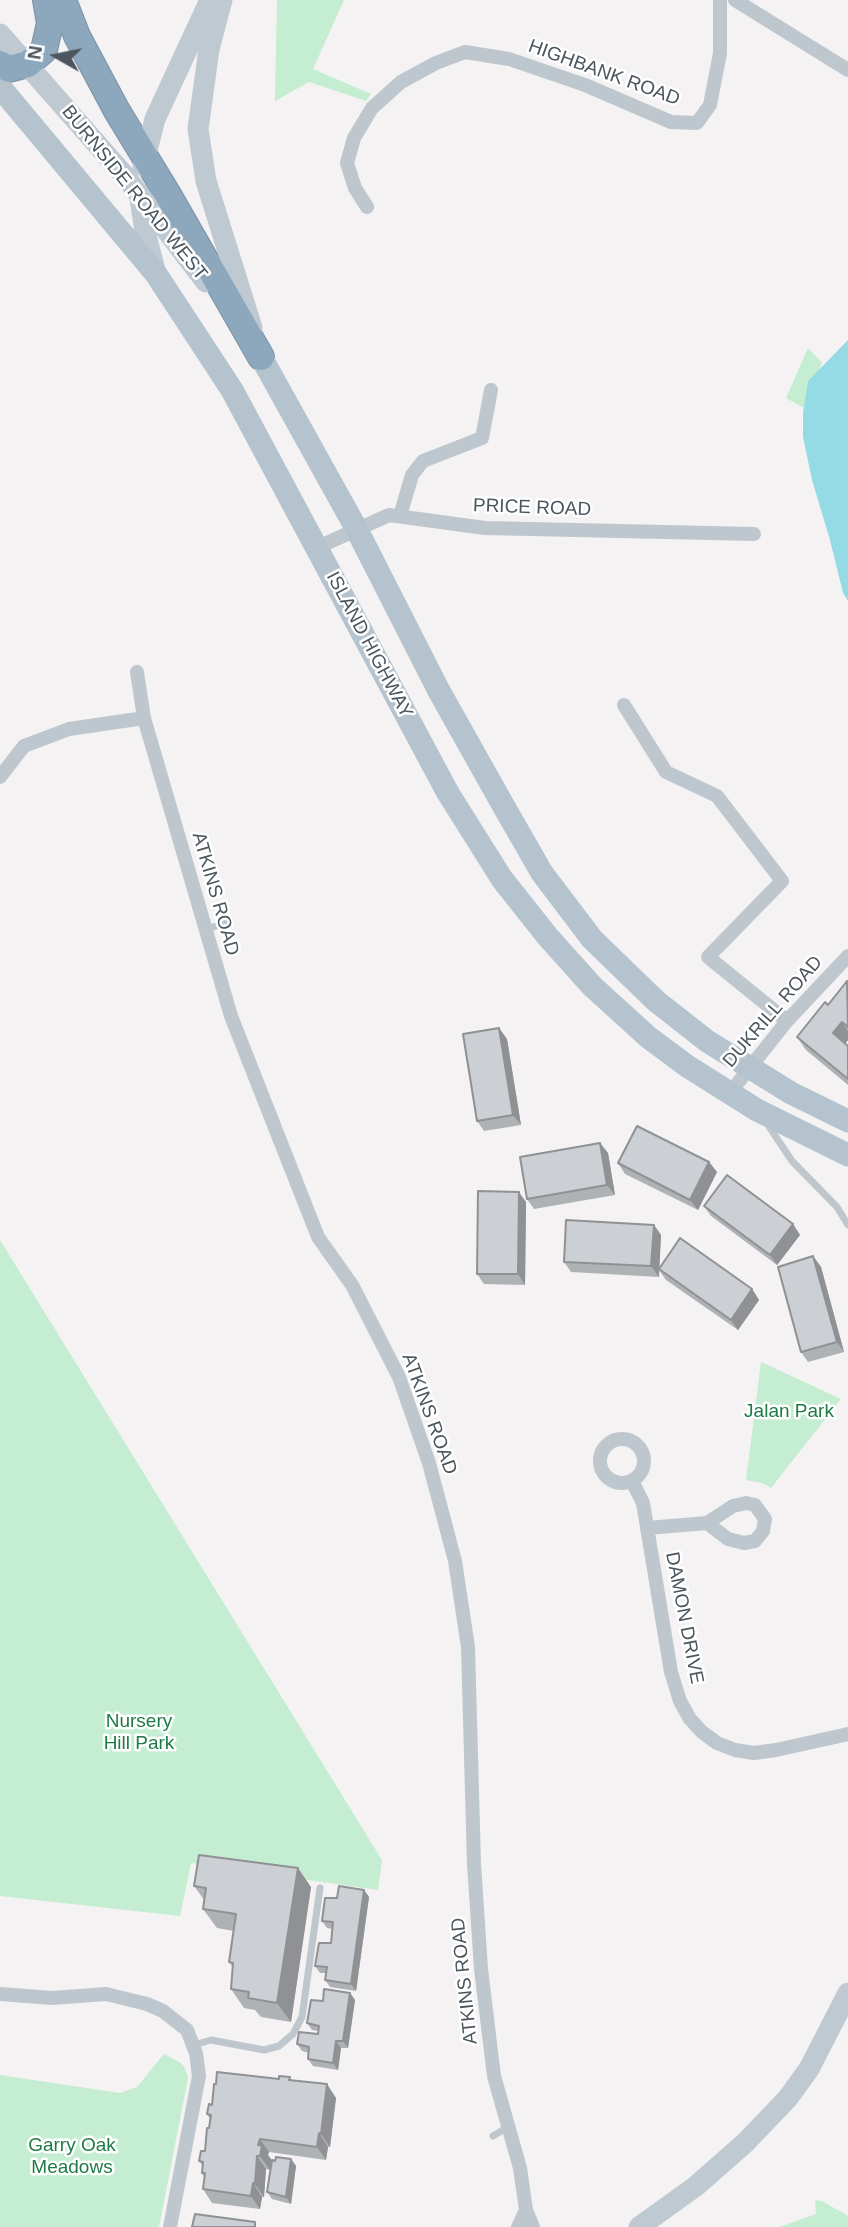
<!DOCTYPE html>
<style>
body{margin:0}
#map{position:relative;width:848px;height:2227px;overflow:hidden;background:#f4f2f2;font-family:Arial,sans-serif}
canvas{display:block}
.north{position:absolute;left:21px;top:21px;width:70px;height:70px;-webkit-text-stroke:5px #fff;paint-order:stroke;rotate:279deg;font-size:19px;font-weight:700;line-height:28px;text-align:center;color:#4b565e}
.north::after{content:'';display:block;margin:auto;width:24px;height:32px;background:#4b565e;clip-path:polygon(50% 0,100% 100%,50% 72%,0 100%)}
</style>
<div id="map">
<canvas width="848" height="2227"></canvas>
<div class="north">N</div>
</div>
<script>
const c = document.querySelector('canvas').getContext('2d');
c.lineJoin = 'round';
function fillPath(path, color) {
  c.fillStyle = color;
  c.fill(path, 'evenodd');
}
function poly(rows) {
  const path = new Path2D();
  for (const r of rows) {
    if (r.length === 3) {
      path.moveTo(r[0] + r[2], r[1]);
      path.arc(r[0], r[1], r[2], 0, 2 * Math.PI);
      continue;
    }
    path.moveTo(r[0], r[1]);
    for (let i = 2; i < r.length; i += 2) path.lineTo(r[i], r[i + 1]);
  }
  return path;
}
function stroke(path, color, width, dash) {
  c.strokeStyle = color;
  c.lineWidth = width;
  c.lineCap = dash ? 'butt' : 'round';
  c.setLineDash(dash || []);
  c.stroke(path);
}
function write(font, color, halo, rows, align = 'center') {
  c.font = font + ' Arial,sans-serif';
  c.lineWidth = 5;
  c.setLineDash([]);
  c.textBaseline = 'middle';
  c.strokeStyle = halo;
  c.fillStyle = color;
  for (const [text, x, y, turn = 0] of rows) {
    c.save();
    c.translate(x, y);
    c.rotate((+turn || 0) * Math.PI / 180);
    c.textAlign = isNaN(turn) ? turn : align;
    if (halo) c.strokeText(text, 0, 0);
    c.fillText(text, 0, 0);
    c.restore();
  }
}
const green = poly([
 [277,0,344,0,313,69,371,94,366,101,309,82,275,101],
 [808,348,822,363,804,408,786,398],
 [0,1240,382,1860,378,1890,191,1863,180,1916,0,1896],
 [761,1362,841,1399,771,1488,762,1483,746,1480],
 [164,2054,181,2063,185,2068,188,2078,159,2227,0,2227,0,2075,120,2093,137,2087],
 [815,2200,822,2201,848,2216,848,2227,779,2227,816,2214]
]);
const water = poly([
 [848,340,848,601,843,593,830,540,812,480,803,437,803,413,808,381]
]);
const lane = poly([
 [205,930,230,921],
 [766,1122,792,1161,837,1207,848,1225],
 [194,2045,211,2040,264,2050,279,2046,293,2034,302,2017,320,1888],
 [493,2136,508,2127]
]);
const street = poly([
 [735,0,848,70],
 [367,207,355,188,347,163,354,138,372,108,401,82,436,63,465,52,509,59,585,85,671,122,697,123,710,105,720,53,720,0],
 [400,516,412,475,423,461,482,438,491,390],
 [316,548,389,515,485,528,754,534],
 [137,672,144,718,231,1016,318,1237,352,1285,399,1377,429,1463,455,1561,468,1647,474,1864,481,1969,494,2076,520,2168,526,2210,533,2227],
 [624,705,666,772,717,796,782,881,708,957,787,1021],
 [0,777,24,746,69,729,144,718],
 [729,1094,787,1021,848,956],
 [622,1461,22],
 [632,1481,643,1503,671,1672,680,1701,690,1719,702,1732,717,1743,735,1750,754,1753,776,1750,848,1734],
 [647,1528,707,1523,733,1506,746,1503,755,1505,765,1519,763,1531,755,1541,744,1543,728,1539,707,1523],
 [0,1994,52,1998,106,1994,147,2004,163,2011,187,2030,196,2053,199,2076,170,2227],
 [518,2227,526,2210]
]);
const secondary = poly([
 [222,0,209,49,198,129,206,181,252,328],
 [0,34,125,176,206,282],
 [143,166,155,119,210,0],
 [140,198,145,232,156,274],
 [639,2227,696,2186,746,2142,788,2098,809,2069,848,1993]
]);
const primary = poly([
 [0,87,156,274,232,390,448,793,502,879,548,937,592,986,648,1037,687,1066,757,1110,848,1155],
 [261,357,356,528,439,691,503,805,542,873,592,939,656,1001,707,1041,791,1093,848,1121]
]);
const highway = poly([
 [63,0,77,36,117,111,167,193,261,357],
 [0,64,9,69,28,64,44,50,50,23,46,0]
]);
const wall = poly([
 [848,982,848,1040,845,1043,848,1046,848,1085,806,1050,797,1037,828,1005],
 [499,1028,507,1039,521,1125,484,1131,477,1121],
 [600,1143,608,1153,615,1195,534,1209,527,1199],
 [709,1162,717,1172,698,1210,625,1174,618,1163],
 [526,1202,525,1285,484,1284,477,1274],
 [704,1206,793,1224,800,1235,777,1265,711,1216],
 [654,1225,661,1235,659,1269,752,1289,759,1300,738,1330,666,1280,659,1270,659,1277,571,1272,564,1262],
 [813,1256,821,1267,844,1352,808,1362,801,1352],
 [194,1886,311,1887,291,2022,261,2017,255,2010,244,2008,231,1989,233,1967,229,1962,234,1931,217,1928,203,1909,205,1901],
 [364,1890,369,1897,356,1991,330,1987,325,1980,326,1973,320,1973,315,1966,331,1943,333,1929,327,1928,322,1921,337,1898],
 [350,1993,355,2000,348,2048,341,2048,338,2070,313,2066,308,2059,309,2053,302,2051,297,2044,318,2034,318,2031,312,2030,307,2023,323,2001],
 [290,2077,292,2081,336,2098,330,2147,328,2147,326,2160,269,2152,268,2155,271,2159,270,2170,266,2169,264,2197,262,2197,260,2209,212,2203,203,2189,204,2177,202,2173,203,2166,199,2161,205,2151,210,2119,207,2114,212,2105,279,2079],
 [291,2159,296,2166,291,2204,272,2199,267,2192,275,2161]
]);
const shadedWall = poly([
 [842,1022,848,1031,848,1040,843,1047,833,1033],
 [499,1028,507,1039,521,1125,513,1115],
 [600,1143,608,1153,615,1195,607,1185],
 [709,1162,717,1172,698,1210,690,1200],
 [519,1192,526,1202,525,1285,518,1274],
 [793,1224,800,1235,777,1265,770,1255],
 [654,1225,661,1235,659,1277,651,1266],
 [813,1256,821,1267,844,1352,837,1342],
 [752,1289,759,1300,738,1330,731,1320],
 [298,1868,311,1887,291,2022,277,2003],
 [364,1890,369,1897,356,1991,351,1984],
 [350,1993,355,2000,348,2048,343,2041],
 [336,2041,341,2048,338,2070,333,2063],
 [327,2084,336,2098,330,2147,321,2134],
 [319,2133,328,2147,326,2160,317,2147],
 [260,2139,269,2152,268,2155,271,2159,270,2170,260,2156,258,2145],
 [257,2156,266,2169,264,2197,255,2184],
 [291,2159,296,2166,291,2204,286,2197],
 [253,2183,262,2197,260,2209,251,2196]
]);
const building = poly([
 [847,981,848,1027,842,1022,833,1033,848,1046,848,1079,797,1037,825,1002,828,1005,847,981],
 [499,1028,513,1115,477,1121,463,1034,499,1028],
 [637,1126,709,1162,690,1200,618,1163,637,1126],
 [600,1143,607,1185,527,1199,520,1157,600,1143],
 [727,1175,793,1224,770,1255,704,1206,727,1175],
 [478,1191,519,1192,518,1274,477,1274,478,1191],
 [566,1220,654,1225,651,1266,564,1262,566,1220],
 [680,1238,752,1289,731,1320,659,1269,680,1238],
 [813,1256,837,1342,801,1352,778,1267,813,1256],
 [199,1855,298,1868,277,2003,248,1998,249,1992,231,1989,233,1963,229,1962,236,1914,203,1909,206,1888,194,1886,199,1855],
 [339,1886,364,1890,351,1984,325,1980,327,1967,315,1966,319,1943,331,1943,333,1922,322,1921,325,1898,337,1898,339,1886],
 [324,1989,350,1993,343,2041,336,2041,333,2063,308,2059,309,2047,297,2044,299,2032,318,2034,319,2026,307,2023,311,2000,323,2001,324,1989],
 [217,2072,279,2079,279,2076,290,2077,289,2080,327,2084,321,2134,319,2133,317,2147,260,2139,258,2145,262,2146,260,2156,257,2156,255,2184,253,2183,251,2196,203,2189,205,2173,202,2173,203,2162,199,2161,201,2151,205,2151,207,2128,209,2128,211,2115,207,2114,209,2104,212,2105,214,2084,216,2084,217,2072],
 [276,2157,291,2159,286,2197,267,2192,272,2160,275,2161,276,2157],
 [195,2214,255,2222,255,2227,192,2227,195,2214]
]);
const streetNames = [
 ["HIGHBANK ROAD",604,73,20],
 ["BURNSIDE ROAD WEST",134,193,51],
 ["PRICE ROAD",532,508,2],
 ["ISLAND HIGHWAY",369,645,62],
 ["ATKINS ROAD",215,894,74],
 ["DUKRILL ROAD",773,1012,-49],
 ["ATKINS ROAD",429,1414,70],
 ["DAMON DRIVE",684,1618,79],
 ["ATKINS ROAD",465,1981,-96]
];
const parkNames = [
 ["Jalan Park",789,1412],
 ["Nursery",139,1722],
 ["Hill Park",139,1744],
 ["Garry Oak",72,2146],
 ["Meadows",72,2168]
];
fillPath(green, '#c4edd1');
fillPath(water, '#95dbe6');
stroke(highway, '#7992a7', 28);
stroke(lane, '#bec7cd', 7);
stroke(street, '#bec7cd', 14);
stroke(secondary, '#bfc9d1', 21);
stroke(primary, '#b4c3cd', 23);
stroke(highway, '#8da7bc', 26);
fillPath(wall, '#afb2b5');
fillPath(shadedWall, '#8f9194');
fillPath(building, '#cccfd3');
stroke(building, '#8f9194', 2);
write('19px', '#4b565e', '#fff', streetNames);
write('19px', '#1f7b46', '#fff', parkNames);
</script>
